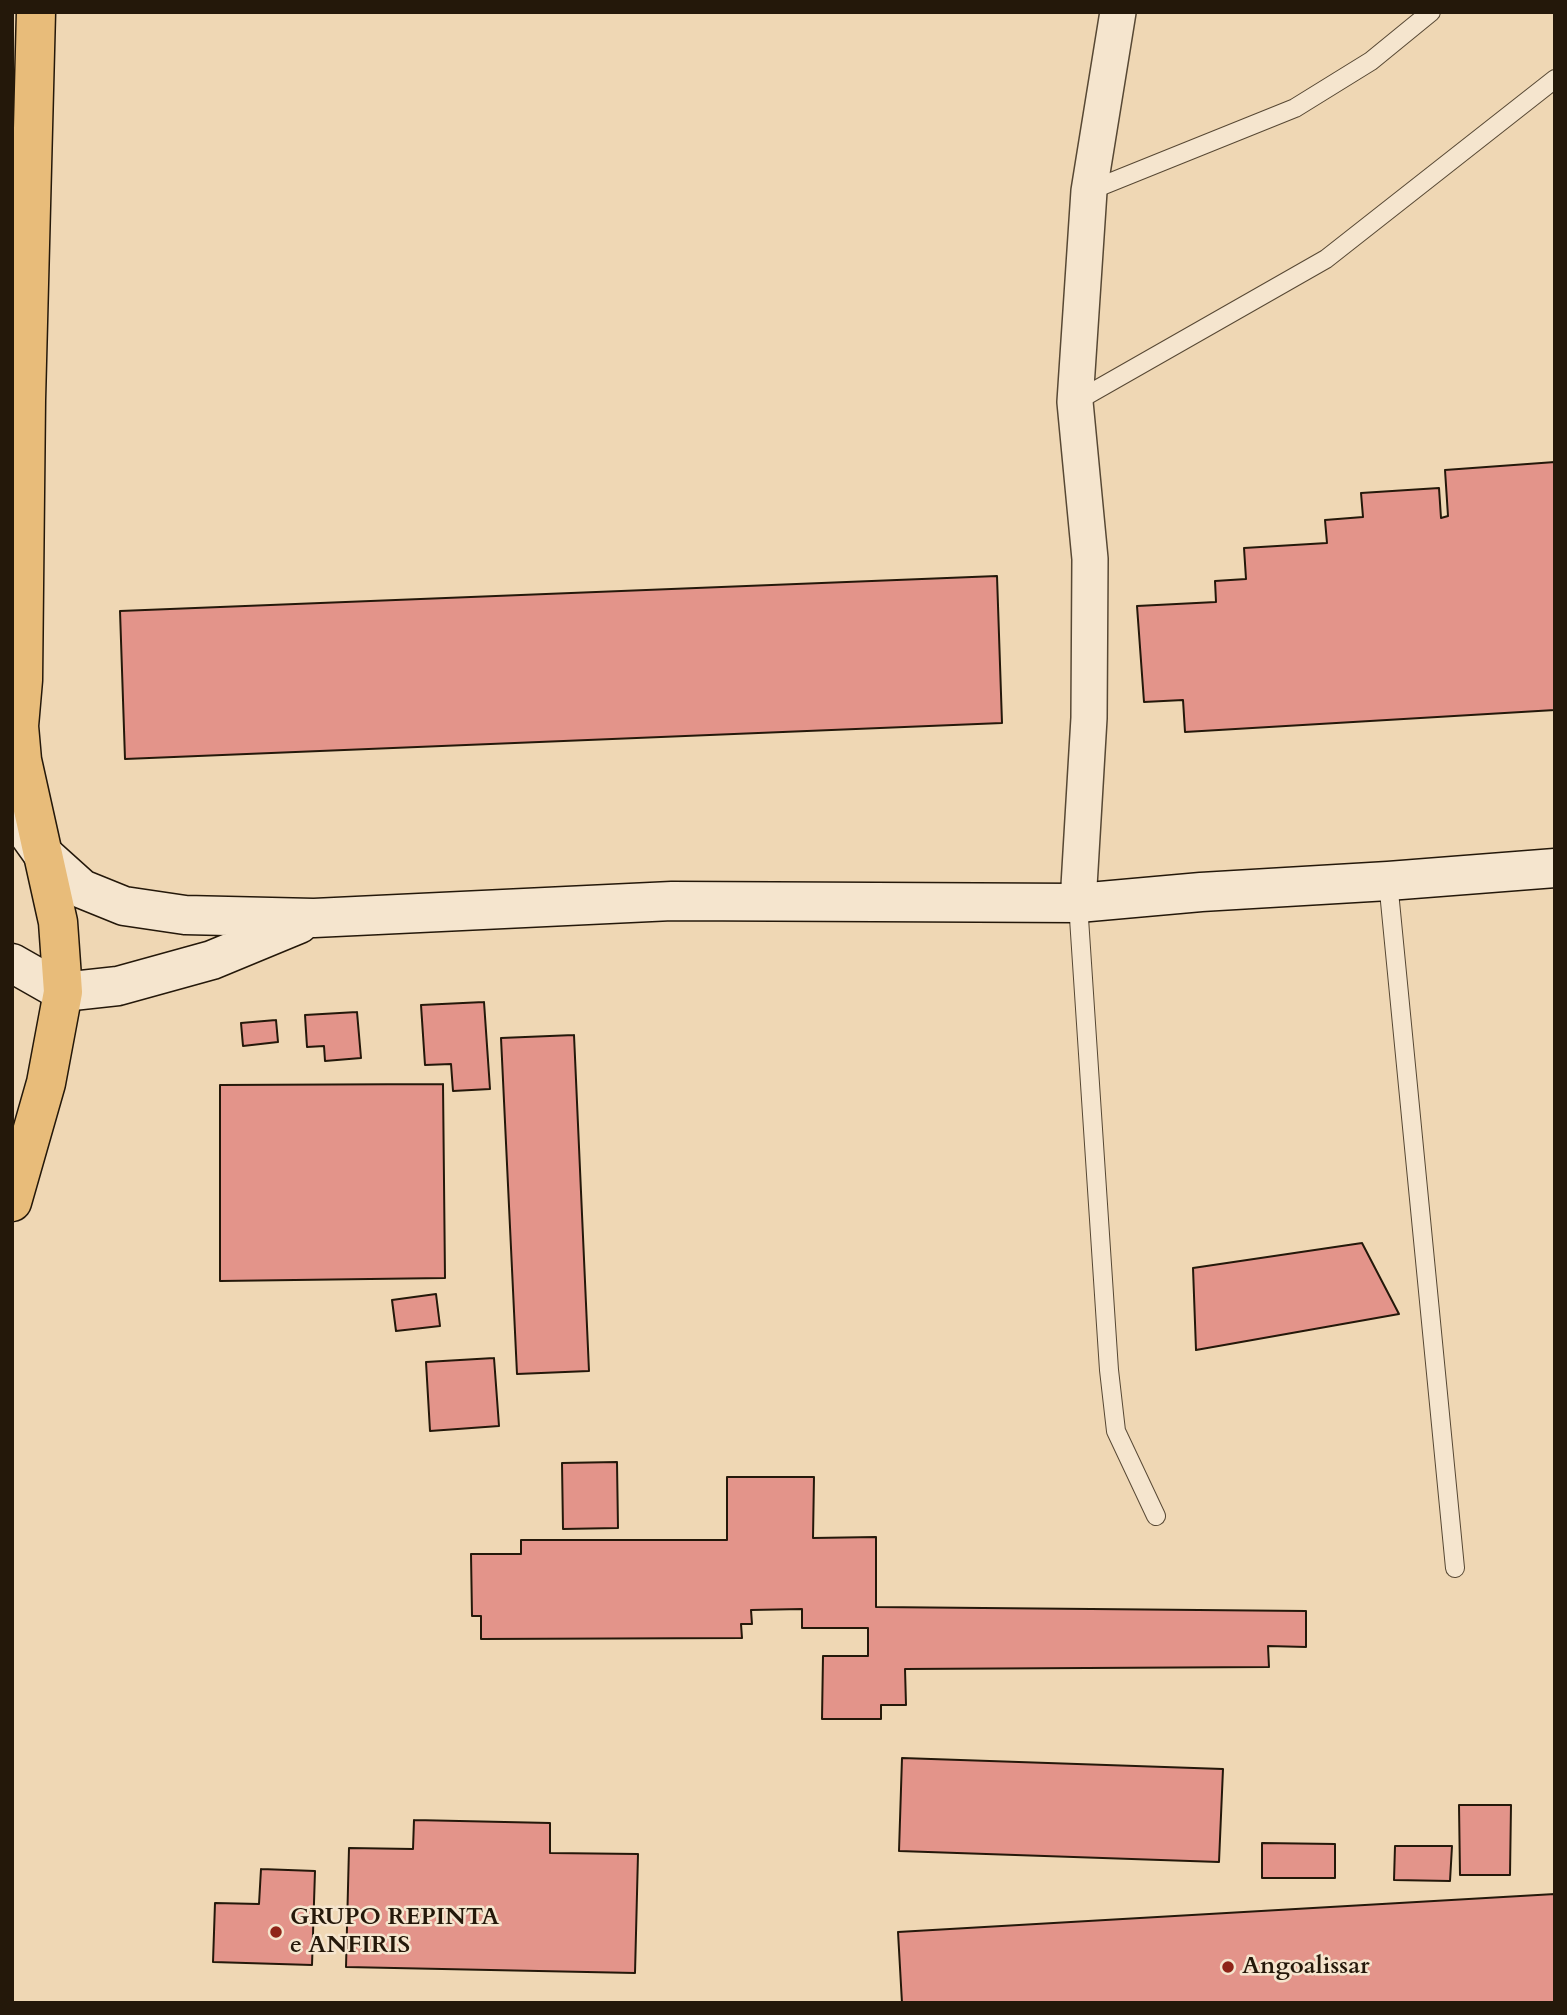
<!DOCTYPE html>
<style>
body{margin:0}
#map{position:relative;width:1567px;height:2015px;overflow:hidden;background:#efd7b4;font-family:Cardo,serif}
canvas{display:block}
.frame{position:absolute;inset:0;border:14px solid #24180a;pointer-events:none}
</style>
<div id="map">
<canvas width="1567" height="2015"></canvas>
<div class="frame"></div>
</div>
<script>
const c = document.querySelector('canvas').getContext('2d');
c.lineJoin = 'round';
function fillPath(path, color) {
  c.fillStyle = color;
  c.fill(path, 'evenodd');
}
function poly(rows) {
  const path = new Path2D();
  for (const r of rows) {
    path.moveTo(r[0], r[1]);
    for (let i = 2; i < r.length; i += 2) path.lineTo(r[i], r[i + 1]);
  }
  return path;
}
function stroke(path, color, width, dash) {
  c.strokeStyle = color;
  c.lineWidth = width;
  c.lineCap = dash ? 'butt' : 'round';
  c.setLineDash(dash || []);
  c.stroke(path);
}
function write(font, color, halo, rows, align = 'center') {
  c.font = font + ' Cardo,serif';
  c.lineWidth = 5;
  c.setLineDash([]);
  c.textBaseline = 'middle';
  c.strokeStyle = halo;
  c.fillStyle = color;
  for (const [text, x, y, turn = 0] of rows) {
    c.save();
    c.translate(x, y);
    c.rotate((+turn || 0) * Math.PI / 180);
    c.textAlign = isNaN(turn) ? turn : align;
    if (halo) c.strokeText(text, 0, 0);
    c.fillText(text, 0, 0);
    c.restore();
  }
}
const building = poly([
 [1555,462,1555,710,1185,732,1183,700,1144,702,1137,606,1216,602,1215,581,1246,579,1244,548,1327,543,1325,520,1363,517,1361,493,1439,488,1441,518,1448,516,1445,470,1555,462],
 [997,576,1002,723,125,759,120,611,997,576],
 [484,1002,490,1089,453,1091,451,1064,425,1065,421,1005,484,1002],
 [357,1012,361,1058,325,1061,324,1046,307,1047,305,1015,357,1012],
 [276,1020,278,1042,243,1046,241,1023,276,1020],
 [574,1035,589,1371,517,1374,501,1038,574,1035],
 [443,1084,445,1278,220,1281,220,1085,443,1084],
 [1362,1243,1399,1314,1196,1350,1193,1268,1362,1243],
 [436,1294,440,1326,396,1331,392,1300,436,1294],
 [494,1358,499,1426,430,1431,426,1362,494,1358],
 [617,1462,618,1528,563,1529,562,1463,617,1462],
 [727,1477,814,1477,813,1538,876,1537,876,1607,1306,1611,1306,1647,1268,1646,1269,1667,905,1669,906,1705,881,1705,881,1719,822,1719,823,1656,868,1656,868,1628,802,1628,802,1609,751,1610,752,1624,741,1624,742,1638,481,1639,481,1616,472,1616,471,1554,521,1554,521,1540,727,1540,727,1477],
 [902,1758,1223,1769,1219,1862,899,1851,902,1758],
 [1459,1805,1511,1805,1510,1875,1460,1875,1459,1805],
 [414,1820,550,1823,550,1853,638,1854,635,1973,346,1967,349,1848,413,1849,414,1820],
 [1262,1843,1335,1844,1335,1878,1262,1878,1262,1843],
 [1395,1846,1452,1846,1450,1881,1394,1880,1395,1846],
 [261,1869,315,1871,312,1965,213,1962,215,1903,259,1904,261,1869],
 [1555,1894,1555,2003,902,2003,898,1932,1555,1894]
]);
const lane = poly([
 [1089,191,1295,108,1371,61,1431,12],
 [1075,402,1326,259,1555,79],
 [1388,881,1455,1568],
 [1078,903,1109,1370,1116,1431,1156,1516]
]);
const street = poly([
 [1078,903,1089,718,1090,559,1075,402,1089,191,1118,12]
]);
const secondary = poly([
 [12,811,42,853,82,889,124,906,185,915,314,918,672,901,1078,903,1201,892,1388,881,1555,868],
 [12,963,63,992,118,986,212,960,299,924]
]);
const primary = poly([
 [12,1202,46,1083,63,992,58,922,22,760,19,726,23,680,26,400,36,12]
]);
const markers = [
 [276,1932,7,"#8f2418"],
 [1228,1967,7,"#8f2418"]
];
const poiNames = [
 ["GRUPO REPINTA",290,1918],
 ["e ANFIRIS",290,1946],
 ["Angoalissar",1242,1967]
];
fillPath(building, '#e3948a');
stroke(building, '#24180a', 2);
stroke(lane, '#574834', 20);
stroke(street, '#574834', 38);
stroke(secondary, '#24180a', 41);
stroke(primary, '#24180a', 41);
stroke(lane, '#f5e5ce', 18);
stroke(street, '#f5e5ce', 35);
stroke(secondary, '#f5e5ce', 38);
stroke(primary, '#e8bc7a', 38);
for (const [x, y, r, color] of markers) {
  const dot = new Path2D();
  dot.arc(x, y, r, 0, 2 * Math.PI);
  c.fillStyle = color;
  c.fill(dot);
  stroke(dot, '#f5e5ce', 2.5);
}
write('bold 24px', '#24180a', '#f5e5ce', poiNames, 'left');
</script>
